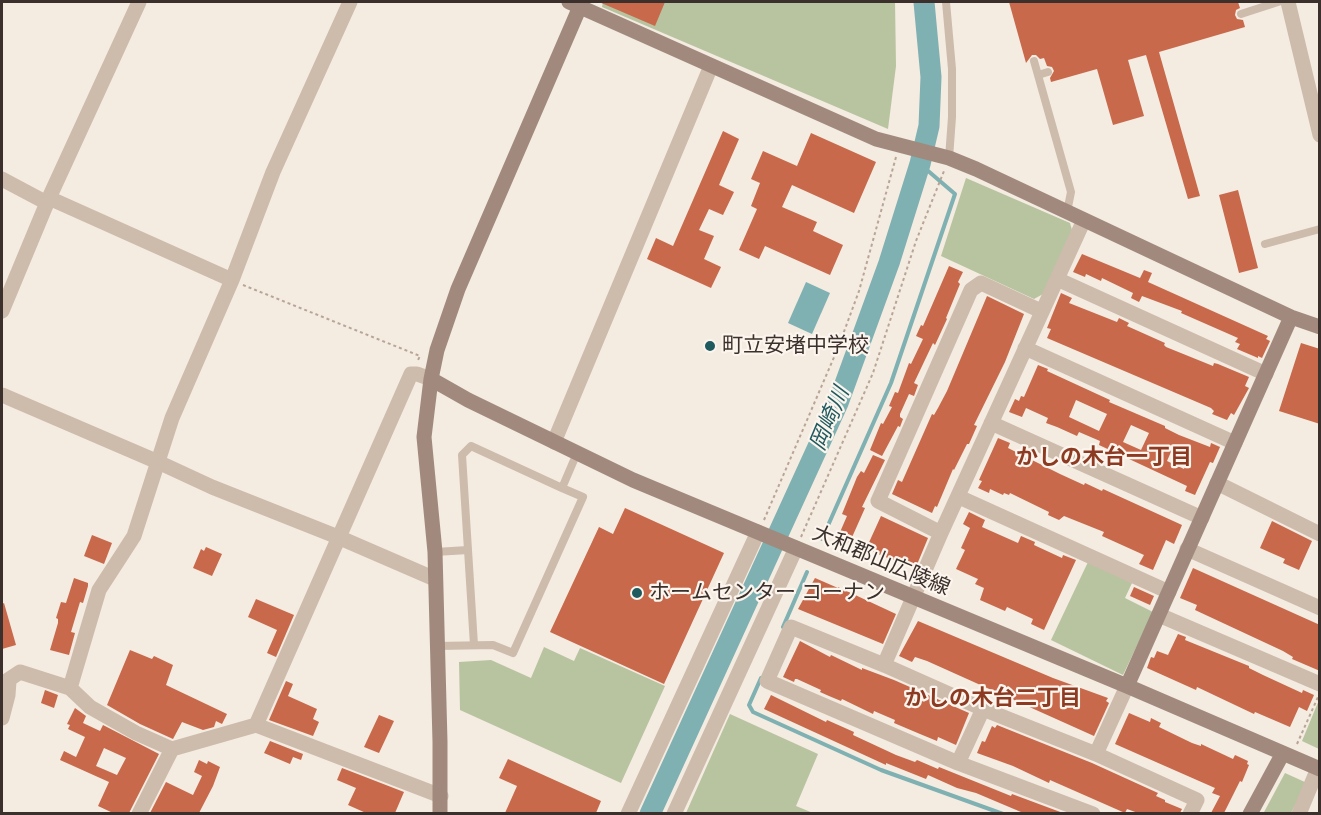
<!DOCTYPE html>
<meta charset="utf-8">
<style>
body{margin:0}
#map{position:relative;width:1321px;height:815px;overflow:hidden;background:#f4ebe1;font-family:"IBM Plex Sans",sans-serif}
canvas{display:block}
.frame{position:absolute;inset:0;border:3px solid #3b302b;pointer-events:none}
</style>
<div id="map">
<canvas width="1321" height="815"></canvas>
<div class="frame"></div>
</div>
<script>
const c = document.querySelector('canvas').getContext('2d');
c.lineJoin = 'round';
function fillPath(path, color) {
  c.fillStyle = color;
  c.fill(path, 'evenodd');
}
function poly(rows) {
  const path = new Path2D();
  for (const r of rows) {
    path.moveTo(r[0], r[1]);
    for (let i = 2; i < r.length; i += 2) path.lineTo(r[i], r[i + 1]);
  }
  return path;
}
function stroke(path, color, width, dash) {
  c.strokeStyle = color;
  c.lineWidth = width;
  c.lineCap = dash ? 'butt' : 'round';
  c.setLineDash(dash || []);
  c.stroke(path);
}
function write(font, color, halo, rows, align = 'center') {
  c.font = font + ' "IBM Plex Sans","Noto Sans JP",sans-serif';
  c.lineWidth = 4.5;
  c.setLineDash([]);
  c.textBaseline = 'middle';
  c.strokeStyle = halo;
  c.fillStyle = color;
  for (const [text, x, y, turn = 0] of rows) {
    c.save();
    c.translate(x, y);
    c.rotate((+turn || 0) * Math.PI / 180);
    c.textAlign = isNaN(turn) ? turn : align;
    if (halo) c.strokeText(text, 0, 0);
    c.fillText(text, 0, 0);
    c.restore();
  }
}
const green = poly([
 [603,2,895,2,896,66,888,129,602,7],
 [966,178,1070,223,1072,230,1043,294,1034,299,941,256],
 [1088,562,1132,583,1125,598,1153,612,1123,675,1051,640],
 [544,647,574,661,580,648,665,686,621,783,460,710,459,662,491,660,531,678],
 [1319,700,1319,749,1302,741],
 [730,714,818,754,796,806,813,813,686,813],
 [1285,773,1307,783,1291,813,1263,814]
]);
const water = poly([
 [806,282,830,293,812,334,788,323]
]);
const stream = poly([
 [822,539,891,383,955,194,920,164],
 [783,627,807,572],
 [761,678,749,705,753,712,881,770,1003,814]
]);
const river = poly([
 [650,814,838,403,889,263,920,164,929,126,931,77,924,2]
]);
const building = poly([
 [599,2,665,2,655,26],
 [1009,2,1238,2,1240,8,1236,10,1235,15,1237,19,1243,20,1245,27,1159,52,1200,196,1188,199,1146,55,1128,60,1144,116,1113,125,1097,69,1051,82,1050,78,1054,71,1052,67,1047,66,1044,58,1040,59,1036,55,1032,55,1026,63],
 [723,131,739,139,719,185,734,192,723,215,709,209,699,230,714,236,704,259,721,267,711,288,647,259,656,238,673,246],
 [811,133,876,162,854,213,792,185,782,207,817,222,813,231,843,245,830,275,765,246,759,259,739,250,757,209,751,206,760,183,751,179,763,151,797,166],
 [1238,190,1258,268,1239,273,1219,195],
 [1082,254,1140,278,1144,270,1152,273,1148,282,1268,336,1266,339,1270,341,1262,358,1258,356,1258,358,1237,349,1240,344,1235,342,1238,338,1181,313,1182,311,1142,296,1139,302,1131,298,1133,293,1102,278,1101,281,1086,274,1085,277,1073,272],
 [949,266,963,272,958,282,960,284,946,318,947,319,935,345,933,343,914,383,918,385,914,396,909,394,900,414,900,417,903,419,900,427,898,426,882,456,870,450,881,423,883,424,892,407,889,406,895,392,898,393,909,363,911,364,923,339,916,336,921,325,923,326],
 [1061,293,1072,298,1069,303,1117,322,1119,318,1129,323,1127,326,1165,343,1164,345,1166,347,1213,366,1214,363,1218,364,1249,377,1245,386,1249,388,1234,415,1231,413,1227,420,1212,414,1214,411,1211,408,1047,338,1051,329,1047,328],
 [987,296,1024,314,1005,362,974,425,977,426,969,444,967,444,954,470,953,469,937,507,935,506,932,513,892,494,898,480,902,482,932,414,934,415,938,408,947,391],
 [1301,343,1320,349,1320,424,1279,411],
 [1038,365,1048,369,1047,371,1110,400,1109,402,1165,426,1165,428,1179,435,1210,447,1211,443,1220,447,1213,463,1210,462,1195,495,1185,491,1187,486,1099,445,1100,441,1079,432,1077,436,1057,427,1046,423,1048,418,1026,408,1022,417,1009,412,1015,399,1019,401,1021,396,1024,397],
 [1076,400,1107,414,1099,431,1069,417],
 [1131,425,1149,433,1141,450,1123,442],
 [1174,445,1191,452,1184,469,1167,461],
 [998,438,1010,443,1008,448,1060,474,1084,485,1085,483,1102,491,1103,489,1182,525,1174,544,1166,540,1153,570,1139,564,1144,555,1102,536,1104,532,1064,516,1059,520,1048,515,1049,512,1010,493,1009,495,1004,493,1003,495,990,489,989,493,978,488,982,481,979,480],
 [873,455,885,460,862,507,865,508,849,544,837,539,847,516,842,514,857,477,861,471,864,473],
 [625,508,724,553,664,684,550,632,599,527,613,534],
 [969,512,985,520,982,527,1018,543,1021,536,1035,542,1034,545,1062,558,1063,555,1076,560,1044,630,1031,624,1033,619,1007,607,1005,611,980,600,984,588,975,584,978,579,956,569,965,550,961,548,970,528,963,524],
 [881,516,928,538,916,567,913,565,912,568,866,549],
 [1272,521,1312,541,1299,570,1283,563,1285,559,1260,548],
 [92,535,112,543,104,564,84,556],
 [206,547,222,554,212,576,193,568,201,549,204,551],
 [1193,568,1320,625,1320,671,1292,659,1293,657,1283,651,1195,610,1197,605,1180,598],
 [74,578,88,583,88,586,83,603,80,602,71,632,75,633,69,655,50,650,58,623,58,619,56,618,61,602,66,603],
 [815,578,838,588,838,587,896,614,883,644,798,609],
 [1134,587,1154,596,1150,605,1130,596],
 [256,599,294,615,276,657,267,653,277,630,248,617],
 [4,603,16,645,2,649,2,604],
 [918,621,1053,678,1108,698,1106,701,1109,703,1094,736,927,661,915,657,912,662,899,656],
 [1178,634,1186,637,1185,640,1249,666,1249,668,1263,675,1302,693,1303,690,1314,695,1307,711,1299,707,1290,727,1255,712,1254,714,1197,687,1196,690,1147,668,1151,657,1154,658,1157,651,1168,655],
 [800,641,830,657,831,655,862,670,862,668,894,680,969,713,956,745,938,737,937,741,920,734,894,723,895,720,874,711,873,714,842,699,841,701,829,696,820,692,821,690,797,679,795,679,794,682,783,677],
 [130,650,152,659,154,656,173,665,166,685,227,714,222,724,216,721,214,727,203,730,182,722,173,739,140,724,107,705],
 [286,681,293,684,288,696,317,709,313,719,319,722,313,736,269,720],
 [45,690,58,695,54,708,41,703],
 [771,695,826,722,827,720,854,732,853,735,896,755,915,762,917,760,938,769,939,767,1011,796,1012,794,1063,813,1029,813,1021,812,976,793,957,788,928,775,926,779,886,763,886,765,764,709],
 [75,708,86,716,83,723,100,731,103,725,159,754,129,813,113,813,98,806,109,782,60,760,64,751,76,757,85,737,68,729,70,725,67,724],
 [104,748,126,758,117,775,96,766],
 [1129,713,1150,722,1151,718,1161,723,1159,727,1192,743,1201,746,1201,744,1233,759,1235,755,1248,761,1247,764,1249,765,1242,782,1240,781,1224,813,1211,813,1220,796,1212,793,1215,788,1115,744],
 [379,715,394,721,379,753,364,747],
 [997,725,1092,763,1158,793,1156,796,1165,800,1165,802,1182,809,1180,813,1138,813,1127,809,1125,813,1050,780,1049,783,1013,766,977,753,982,741,985,742,992,726,995,728],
 [270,741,303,754,301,760,293,757,290,764,264,753],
 [508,759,601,801,596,813,505,813,517,786,499,778],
 [199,760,207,764,208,761,220,767,213,786,199,813,150,813,166,782,193,795,202,776,194,772],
 [342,768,404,792,395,813,366,813,348,805,356,788,337,780]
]);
const path = poly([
 [243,285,420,356,418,360],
 [764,520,838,348,859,291,896,157],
 [801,537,873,373,916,241,944,171],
 [1297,744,1318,697]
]);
const lane = poly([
 [946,2,952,69,952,117,949,158],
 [1241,14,1278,2],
 [1034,61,1071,192,1067,212],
 [1038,75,1048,72],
 [1265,244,1320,229],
 [435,552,468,550],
 [474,645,462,455,471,446,562,488],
 [437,646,493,645,513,653,583,497,562,488,577,453]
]);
const street = poly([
 [1288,2,1320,135],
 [2,179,47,203],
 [49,198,232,280],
 [1057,279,1266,374],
 [2,311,49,198,139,2],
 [1025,348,1235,443],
 [2,395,158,462,212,487,338,537,435,579],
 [991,423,1202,518],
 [554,442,711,66],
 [1217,483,1320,534],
 [959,497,1169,592],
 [941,533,878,501,971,290,981,283,1041,311],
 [1187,549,1320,608],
 [1159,615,1320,684],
 [884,665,941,533,1084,220],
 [2,684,20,672,70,688,90,707,136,733,172,749,256,725,441,796],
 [70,688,99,590,134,536,172,418,232,280,273,172,350,2],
 [2,718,8,695,9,681],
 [256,725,411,374,417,374,431,379],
 [1096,754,1127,686],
 [958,763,983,709],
 [139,814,172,749],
 [628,814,758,532],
 [674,814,796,548],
 [1093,814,958,763,767,681,791,627,884,665,983,709,1096,754,1197,800,1190,814],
 [1299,814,1318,768]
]);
const secondary = poly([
 [569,2,876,139,949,158,976,169,1291,317,1320,327],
 [431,379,468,400,633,480,1127,686,1320,769],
 [1127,686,1291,317],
 [440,814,440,742,435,552,424,437,431,379,437,350,458,289,582,2],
 [1250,814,1283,753]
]);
const markers = [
 [710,346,6,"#1f5a5e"],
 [637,593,6,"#1f5a5e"]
];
const poiNames = [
 ["町立安堵中学校",722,346],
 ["ホームセンター コーナン",649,593]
];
const streetNames = [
 ["大和郡山広陵線",881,561,23]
];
const waterNames = [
 ["岡崎川",830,419,-67]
];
const neighbourhoodNames = [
 ["かしの木台一丁目",1104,458],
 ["かしの木台二丁目",993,699]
];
fillPath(green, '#b8c4a0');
fillPath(water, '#7fb0b2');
stroke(stream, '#7fb0b2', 4);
stroke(river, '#7fb0b2', 21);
fillPath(building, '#c8694b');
stroke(path, '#b9a596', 2, [3, 3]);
stroke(lane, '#cdbbac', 8);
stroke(street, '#cdbbac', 15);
stroke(secondary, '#a18a7d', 15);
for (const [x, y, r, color] of markers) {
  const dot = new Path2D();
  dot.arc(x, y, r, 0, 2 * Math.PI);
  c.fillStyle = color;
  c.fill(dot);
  stroke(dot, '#fbf5ee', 2);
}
write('21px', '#3b302b', '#fbf5ee', poiNames, 'left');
write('21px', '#3b302b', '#fbf5ee', streetNames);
write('italic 22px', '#1f5a5e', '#fbf5ee', waterNames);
write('bold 22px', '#8c3b22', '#fbf5ee', neighbourhoodNames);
</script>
